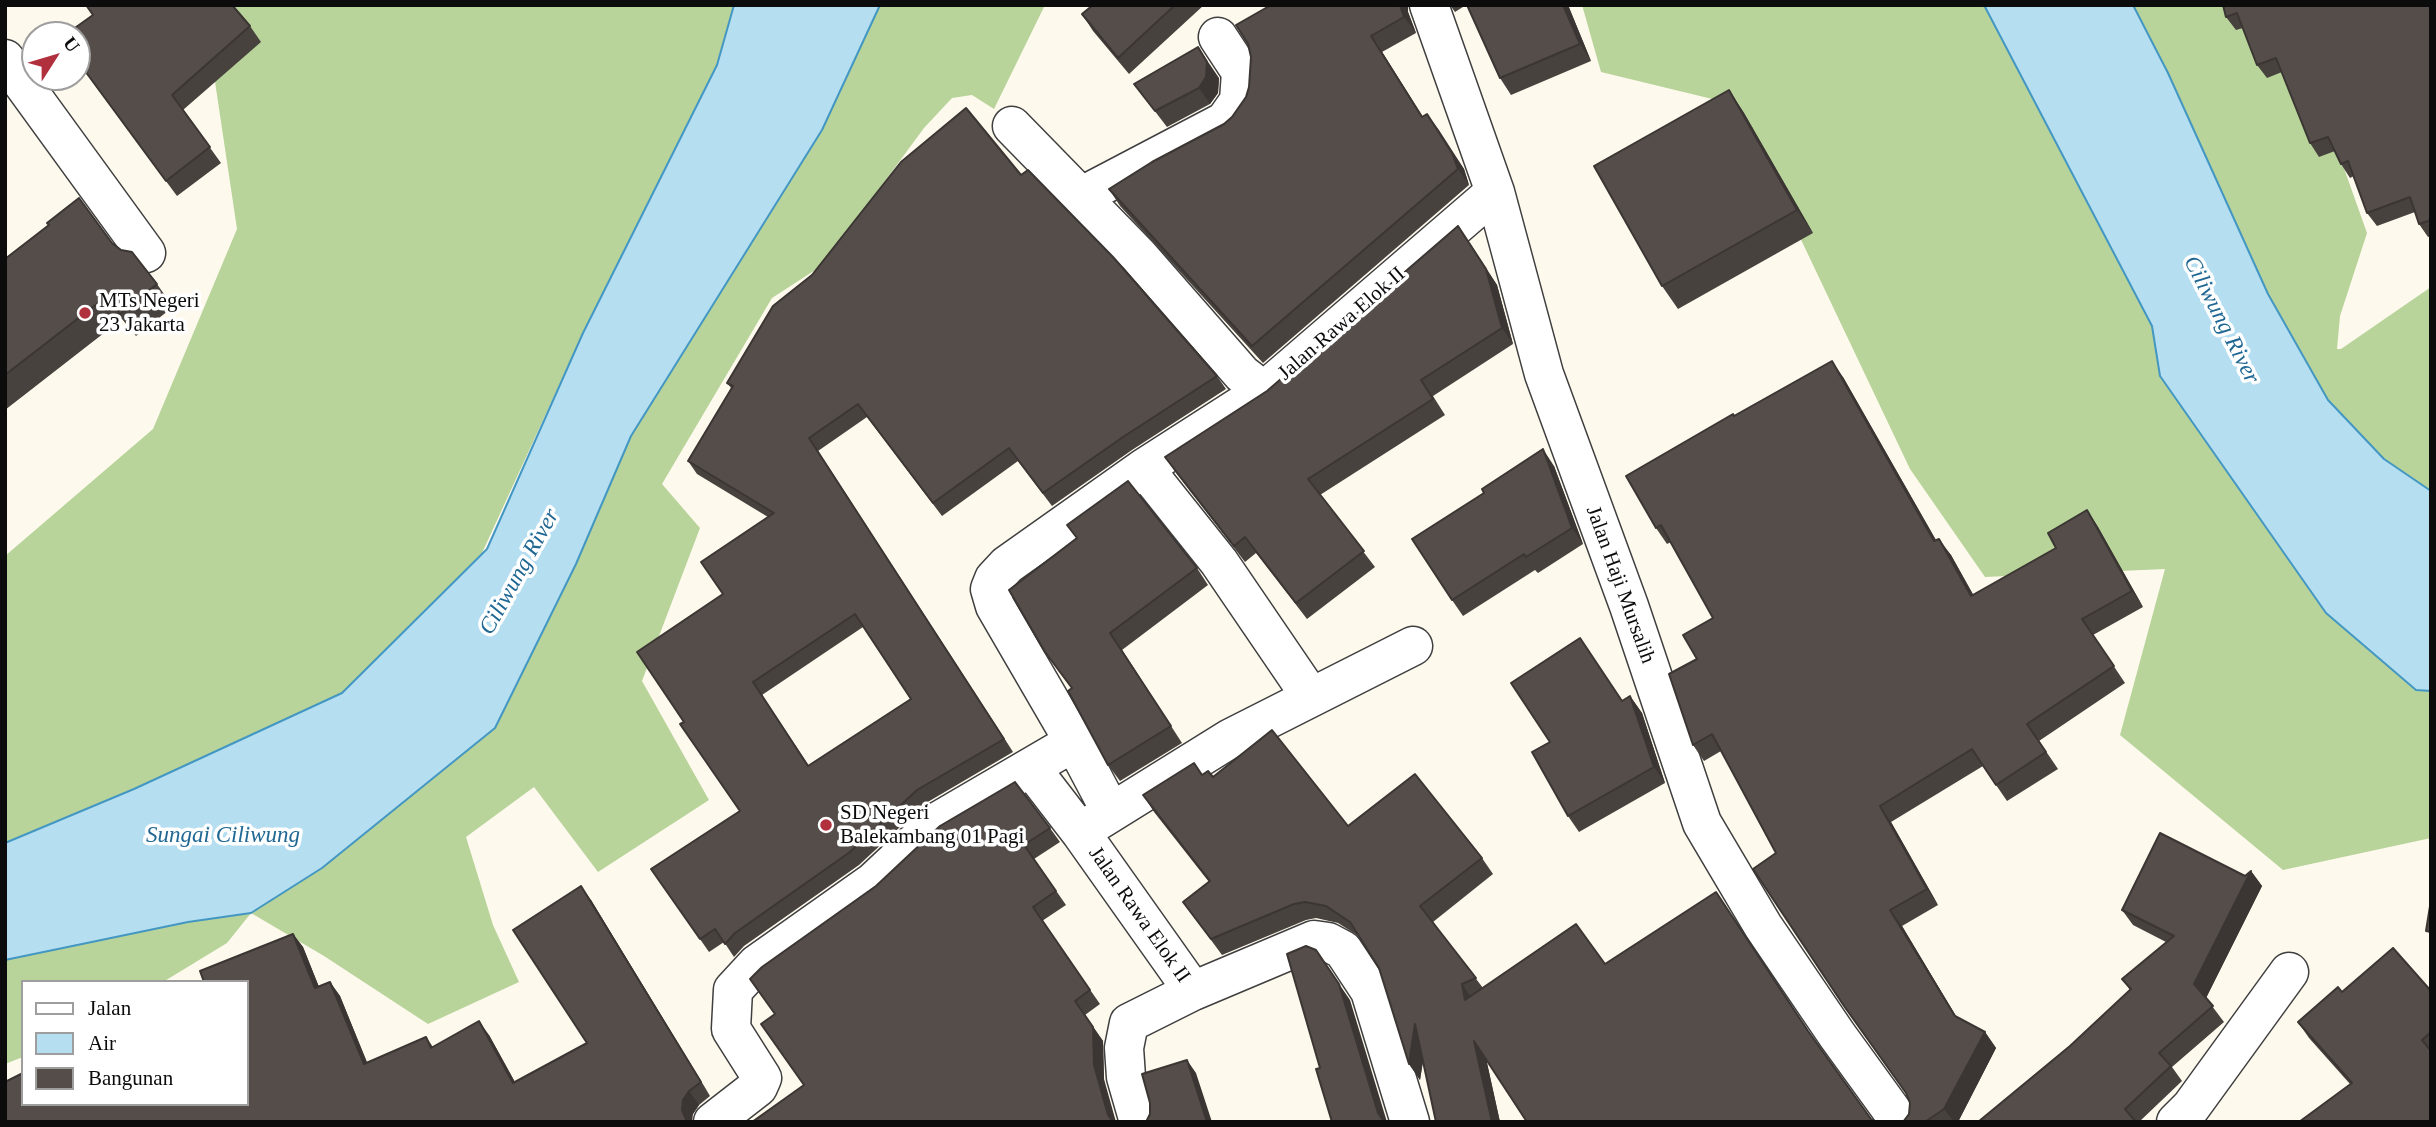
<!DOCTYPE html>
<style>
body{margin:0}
#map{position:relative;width:2436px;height:1127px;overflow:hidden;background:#fef9ed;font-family:"Times New Roman",serif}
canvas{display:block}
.frame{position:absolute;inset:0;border:7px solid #0c0c0c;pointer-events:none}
.legend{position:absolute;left:21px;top:980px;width:228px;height:126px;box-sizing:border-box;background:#fff;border:2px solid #9e9e9e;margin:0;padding:9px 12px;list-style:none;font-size:21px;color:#0c0c0c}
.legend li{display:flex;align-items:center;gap:14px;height:35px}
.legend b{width:35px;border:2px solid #9e9e9e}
.north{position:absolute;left:21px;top:21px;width:70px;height:70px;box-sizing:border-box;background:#fff;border:2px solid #9e9e9e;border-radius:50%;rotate:53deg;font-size:19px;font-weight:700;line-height:28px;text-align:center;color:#0c0c0c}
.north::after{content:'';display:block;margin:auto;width:24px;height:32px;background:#b1303e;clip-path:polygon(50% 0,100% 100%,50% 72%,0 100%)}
</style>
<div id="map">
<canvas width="2436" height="1127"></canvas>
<div class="frame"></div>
<ul class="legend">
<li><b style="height:9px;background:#fff"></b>Jalan</li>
<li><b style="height:19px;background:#b6def1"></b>Air</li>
<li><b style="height:19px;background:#544d49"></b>Bangunan</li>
</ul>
<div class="north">U</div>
</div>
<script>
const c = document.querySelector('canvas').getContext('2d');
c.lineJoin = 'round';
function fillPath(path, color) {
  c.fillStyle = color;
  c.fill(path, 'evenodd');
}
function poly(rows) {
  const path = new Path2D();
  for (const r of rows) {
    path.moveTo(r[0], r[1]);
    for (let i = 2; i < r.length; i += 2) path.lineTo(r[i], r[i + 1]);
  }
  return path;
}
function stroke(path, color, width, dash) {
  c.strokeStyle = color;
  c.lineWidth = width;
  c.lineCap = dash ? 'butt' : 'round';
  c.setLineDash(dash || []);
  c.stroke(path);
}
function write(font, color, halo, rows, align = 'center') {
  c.font = font + ' "Times New Roman",serif';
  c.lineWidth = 7;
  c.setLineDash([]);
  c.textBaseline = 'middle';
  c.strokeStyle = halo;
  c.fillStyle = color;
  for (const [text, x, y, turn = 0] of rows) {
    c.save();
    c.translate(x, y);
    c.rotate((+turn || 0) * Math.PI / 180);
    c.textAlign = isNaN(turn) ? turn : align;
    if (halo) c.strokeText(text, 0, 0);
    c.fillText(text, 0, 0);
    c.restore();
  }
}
const forest = poly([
 [173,5,734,5,717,65,583,333,482,553,342,693,145,784,5,843,5,556,153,429,237,229,214,75],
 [880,5,1045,5,994,109,972,95,952,98,924,128,823,265,772,298,662,484,700,528,642,681,709,800,598,872,534,787,466,837,493,925,519,982,428,1024,324,956,251,913,227,943,163,982,23,982,23,1057,5,1064,5,960,188,922,251,913,495,728,576,564,631,436,822,130],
 [1582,5,1984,5,2153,326,2160,376,2326,613,2416,690,2431,691,2431,838,2283,870,2120,735,2165,569,1985,577,1910,469,1737,105,1601,72],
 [2133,5,2221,5,2324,112,2367,233,2340,316,2337,349,2341,349,2431,287,2431,492,2384,459,2328,400,2268,294]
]);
const water = poly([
 [734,5,880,5,822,130,631,436,576,564,495,728,322,868,251,913,188,922,5,960,5,843,134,789,342,693,487,549,583,333,717,65,734,5],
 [1984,5,2133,5,2168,73,2268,294,2328,400,2384,459,2431,491,2431,691,2416,690,2326,613,2160,376,2152,326,1984,5]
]);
const minor = poly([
 [1429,5,1495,192,1544,374,1629,606,1702,823,1763,926,1837,1035,1900,1122],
 [5,59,146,253],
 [1012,126,1138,255,1242,374,1264,391,1495,192],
 [1082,196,1225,121,1239,101,1241,72,1218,37],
 [1144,468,1219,562,1311,697],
 [1031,768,1081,833,1193,991,1129,1023,1124,1048,1126,1077,1139,1122],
 [1111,812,1074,742,995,606,990,589,994,579,1007,565,1144,468,1264,391],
 [1091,825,1231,738,1413,646],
 [1193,991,1314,940,1328,942,1343,950,1370,991,1410,1122],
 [713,1122,758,1087,762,1078,731,1029,733,990,757,964,873,882,937,822,1074,742],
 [2176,1122,2191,1107,2289,972]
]);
const wall = poly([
 [1093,5,1204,5,1129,74,1093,31,1082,14],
 [1271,5,1408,5,1408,12,1416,33,1382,52,1423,117,1427,114,1439,130,1464,169,1469,185,1263,363,1120,206,1109,189,1224,124,1232,117,1246,97,1249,87],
 [1450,5,1466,5,1455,12],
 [1467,5,1568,5,1591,61,1511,95,1500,78],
 [2223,5,2431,5,2431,236,2428,237,2419,224,2415,212,2377,226,2367,213,2354,176,2350,178,2341,164,2335,151,2319,157,2310,143,2282,72,2267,78,2257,65,2243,28,2236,30,2226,17],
 [92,15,250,26,261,42,183,110,221,163,177,196,77,61],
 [1219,78,1218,93,1210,104,1167,127,1134,84],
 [1729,90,1744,113,1813,233,1678,309,1662,286],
 [1021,175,1217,376,1226,389,1132,450,1052,506,1018,461,942,516,867,417,818,451,1013,752,926,803,859,865,744,946,734,957,724,942,709,952,651,869,740,811,684,722,723,594,768,517,697,474,688,461,732,389,727,383],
 [863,627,911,699,809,766,762,695],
 [49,225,112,243,157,284,173,307,136,336,122,319,5,410,5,259],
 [1470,243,1497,285,1513,344,1433,396,1445,415,1320,495,1375,567,1307,619,1256,553,1245,562,1176,473,1165,457,1267,391],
 [1843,377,1936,540,1951,555,1973,595,2056,548,2087,510,2098,527,2143,607,2093,635,2125,683,2039,741,2058,769,2007,801,1983,766,1891,822,1938,905,1902,926,1957,1018,1985,1032,1996,1048,1958,1122,1903,1122,1909,1114,1910,1103,1907,1094,1721,751,1704,761,1693,745,1697,659,1713,618,1671,542,1667,544,1656,528,1734,416],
 [1554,466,1583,544,1538,573,1535,570,1463,616,1452,600],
 [1067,525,1197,568,1208,585,1122,650,1182,743,1120,781,1108,765,1072,689,1045,652,1077,538],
 [1630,696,1642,713,1665,783,1579,832,1568,816,1623,701],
 [1203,775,1213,777,1348,826,1482,858,1493,874,1433,922,1483,988,1605,964,1716,892,1815,1041,1486,1059,1500,1122,1436,1122,1423,1062,1420,1080,1409,1064,1379,968,1360,937,1338,923,1316,918,1306,920,1222,955,1183,902,1209,882,1154,812,1143,795],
 [1050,828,1060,842,1034,859,1066,905,1042,921,1100,1004,1085,1015,1103,1041,1104,1079,804,1086,775,1014,750,979],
 [2251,871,2262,886,2206,998,2224,1022,2172,1067,2182,1081,2139,1122,1978,1122,2070,1046,2130,990,2122,979,2166,942,2133,925,2122,910,2245,876],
 [591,900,710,1096,699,1105,693,1114,247,1104,293,934,303,947,319,987,330,982,340,996,367,1062,426,1037,433,1047,489,1035,515,1082,587,1043],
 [2431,991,2431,1122,2350,1084,2309,1038,2298,1022,2342,992]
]);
const shadedWall = poly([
 [1400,5,1408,5,1408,12,1416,33,1404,17],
 [1563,5,1568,5,1591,61,1580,44],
 [1371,36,1382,52,1433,134,1422,117],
 [1198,47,1219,78,1218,93,1210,104,1199,88],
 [1729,90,1744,113,1813,233,1797,210],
 [1427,114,1464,169,1469,185,1458,169],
 [1458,226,1497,285,1513,344,1502,328],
 [1832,361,1843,377,1946,558,1934,541],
 [809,438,818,451,1013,752,1004,739],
 [1543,449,1554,466,1583,544,1572,528],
 [2087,510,2098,527,2143,607,2132,591],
 [1939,539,1951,555,1983,612,1971,596],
 [1110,633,1122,650,1182,743,1171,726],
 [1630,696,1642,713,1665,783,1654,767],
 [1880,806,1891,822,1938,905,1927,889],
 [2251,871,2262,886,2205,1000,2194,984],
 [581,886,591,900,710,1096,701,1082],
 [1890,910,1902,926,1966,1033,1955,1016],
 [293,934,303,947,325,1002,315,988],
 [1316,950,1350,1000,1387,1122,1384,1122,1378,1113],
 [330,982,340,996,373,1078,364,1064],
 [1462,984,1473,1000,1465,1000],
 [1075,1001,1103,1041,1104,1079,1116,1122,1113,1122,1108,1115],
 [479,1021,489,1035,523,1097,513,1083],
 [1415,1024,1426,1040,1420,1080,1409,1064],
 [1985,1032,1996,1048,1958,1122,1954,1122,1944,1109],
 [1474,1041,1486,1058,1500,1122,1492,1122],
 [1187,1060,1196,1073,1212,1122,1207,1122],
 [689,1091,699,1105,693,1114,692,1122,686,1122,682,1110,683,1100]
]);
const building = poly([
 [86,5,232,5,250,26,172,95,210,147,166,181,77,60,77,35,65,35,93,15,86,5],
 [1093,5,1175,5,1118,58,1082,14,1093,5],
 [1271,5,1400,5,1404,17,1371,36,1422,117,1427,114,1452,153,1458,169,1252,346,1109,189,1152,162,1224,124,1232,117,1246,97,1249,87,1251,57,1248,44,1236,25,1271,5],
 [1467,5,1563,5,1580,44,1500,78,1467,5],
 [2223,5,2431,5,2431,220,2419,224,2410,197,2367,213,2348,161,2341,164,2328,137,2310,143,2276,58,2257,65,2237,13,2226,17,2223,5],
 [1198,47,1207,62,1206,77,1199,88,1155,111,1134,84,1198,47],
 [1729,90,1797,210,1662,286,1594,166,1729,90],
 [966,108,1021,175,1028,170,1113,257,1217,376,1123,437,1043,493,1009,448,933,503,858,404,809,438,1004,739,917,790,850,852,735,933,725,944,715,929,700,939,651,869,740,811,680,724,684,722,637,652,723,594,701,562,774,513,688,461,733,386,727,383,773,306,812,275,901,162,966,108],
 [855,614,911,699,808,766,753,682,855,614],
 [79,198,112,243,121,250,132,252,157,284,120,314,107,296,5,375,5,259,49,225,47,223,79,198],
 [1458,226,1486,269,1502,328,1421,380,1433,399,1308,479,1364,551,1296,603,1245,537,1234,546,1165,457,1267,391,1458,226],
 [1832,361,1934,541,1939,539,1971,596,2056,548,2048,533,2087,510,2132,591,2082,619,2114,666,2027,724,2046,752,1996,785,1972,749,1880,806,1927,889,1890,910,1955,1016,1985,1032,1944,1109,1925,1122,1903,1122,1909,1114,1910,1103,1906,1093,1844,1006,1753,869,1776,853,1712,734,1693,745,1669,674,1697,659,1683,635,1713,618,1661,525,1656,528,1626,476,1733,414,1734,416,1832,361],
 [1543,449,1572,528,1526,557,1524,554,1452,600,1412,539,1484,493,1482,489,1543,449],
 [1128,481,1197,568,1110,633,1171,726,1108,765,1068,691,1072,688,1045,652,1009,590,1077,538,1067,525,1128,481],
 [1580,638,1622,701,1630,696,1654,767,1568,816,1532,752,1550,742,1511,683,1580,638],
 [1272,730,1348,826,1415,774,1482,858,1420,906,1476,978,1462,984,1465,1000,1576,924,1605,964,1716,892,1808,1031,1871,1119,1875,1122,1527,1122,1474,1041,1492,1122,1436,1122,1415,1024,1409,1064,1379,968,1350,922,1326,906,1305,902,1294,904,1211,939,1183,902,1210,881,1143,795,1194,763,1202,775,1208,771,1213,777,1272,730],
 [1015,782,1050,828,1024,845,1056,891,1033,907,1090,990,1075,1001,1093,1027,1094,1065,1108,1115,1113,1122,752,1122,804,1085,761,1024,775,1014,750,979,762,967,876,886,940,826,1015,782],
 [2160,833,2245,876,2251,871,2194,984,2213,1006,2159,1053,2171,1066,2125,1109,2136,1122,1978,1122,2070,1046,2131,989,2122,979,2174,936,2122,910,2160,833],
 [581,886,701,1082,689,1091,683,1100,682,1110,687,1122,5,1122,5,1082,23,1073,23,1104,247,1104,247,982,204,982,200,971,293,934,315,988,330,982,364,1064,426,1037,431,1048,479,1021,513,1083,587,1043,513,930,581,886],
 [2431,900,2431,932,2426,931,2431,900],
 [1306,946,1316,950,1339,984,1378,1113,1384,1122,1332,1122,1316,1069,1320,1068,1287,954,1306,946],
 [2393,948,2431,991,2431,1032,2422,1040,2431,1051,2431,1122,2299,1122,2352,1083,2298,1022,2338,987,2342,992,2393,948],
 [1187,1060,1207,1122,1146,1122,1150,1114,1150,1103,1142,1074,1187,1060]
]);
const markers = [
 [85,313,7,"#b1303e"],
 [826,825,7,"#b1303e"]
];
const poiNames = [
 ["MTs Negeri",99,301],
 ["23 Jakarta",99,325],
 ["SD Negeri",840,813],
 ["Balekambang 01 Pagi",840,837]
];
const streetNames = [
 ["Jalan Rawa Elok II",1342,324,-41],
 ["Jalan Haji Mursalih",1620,585,70],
 ["Jalan Rawa Elok II",1139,915,55]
];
const waterNames = [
 ["Ciliwung River",2221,320,63],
 ["Ciliwung River",520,572,-61],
 ["Sungai Ciliwung",223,836]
];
fillPath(forest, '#b8d49a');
fillPath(water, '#b6def1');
stroke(water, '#4397c2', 2);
stroke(minor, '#3f3f3f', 41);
stroke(minor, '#fff', 38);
fillPath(wall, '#48423f');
fillPath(shadedWall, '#3b3633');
fillPath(building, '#544d49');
stroke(building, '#3b3633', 2);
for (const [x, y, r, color] of markers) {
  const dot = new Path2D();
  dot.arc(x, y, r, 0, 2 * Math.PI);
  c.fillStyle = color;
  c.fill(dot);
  stroke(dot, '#fff', 2.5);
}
write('21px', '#0c0c0c', '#fff', poiNames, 'left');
write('21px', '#0c0c0c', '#fff', streetNames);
write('italic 23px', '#206893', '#fff', waterNames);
</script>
